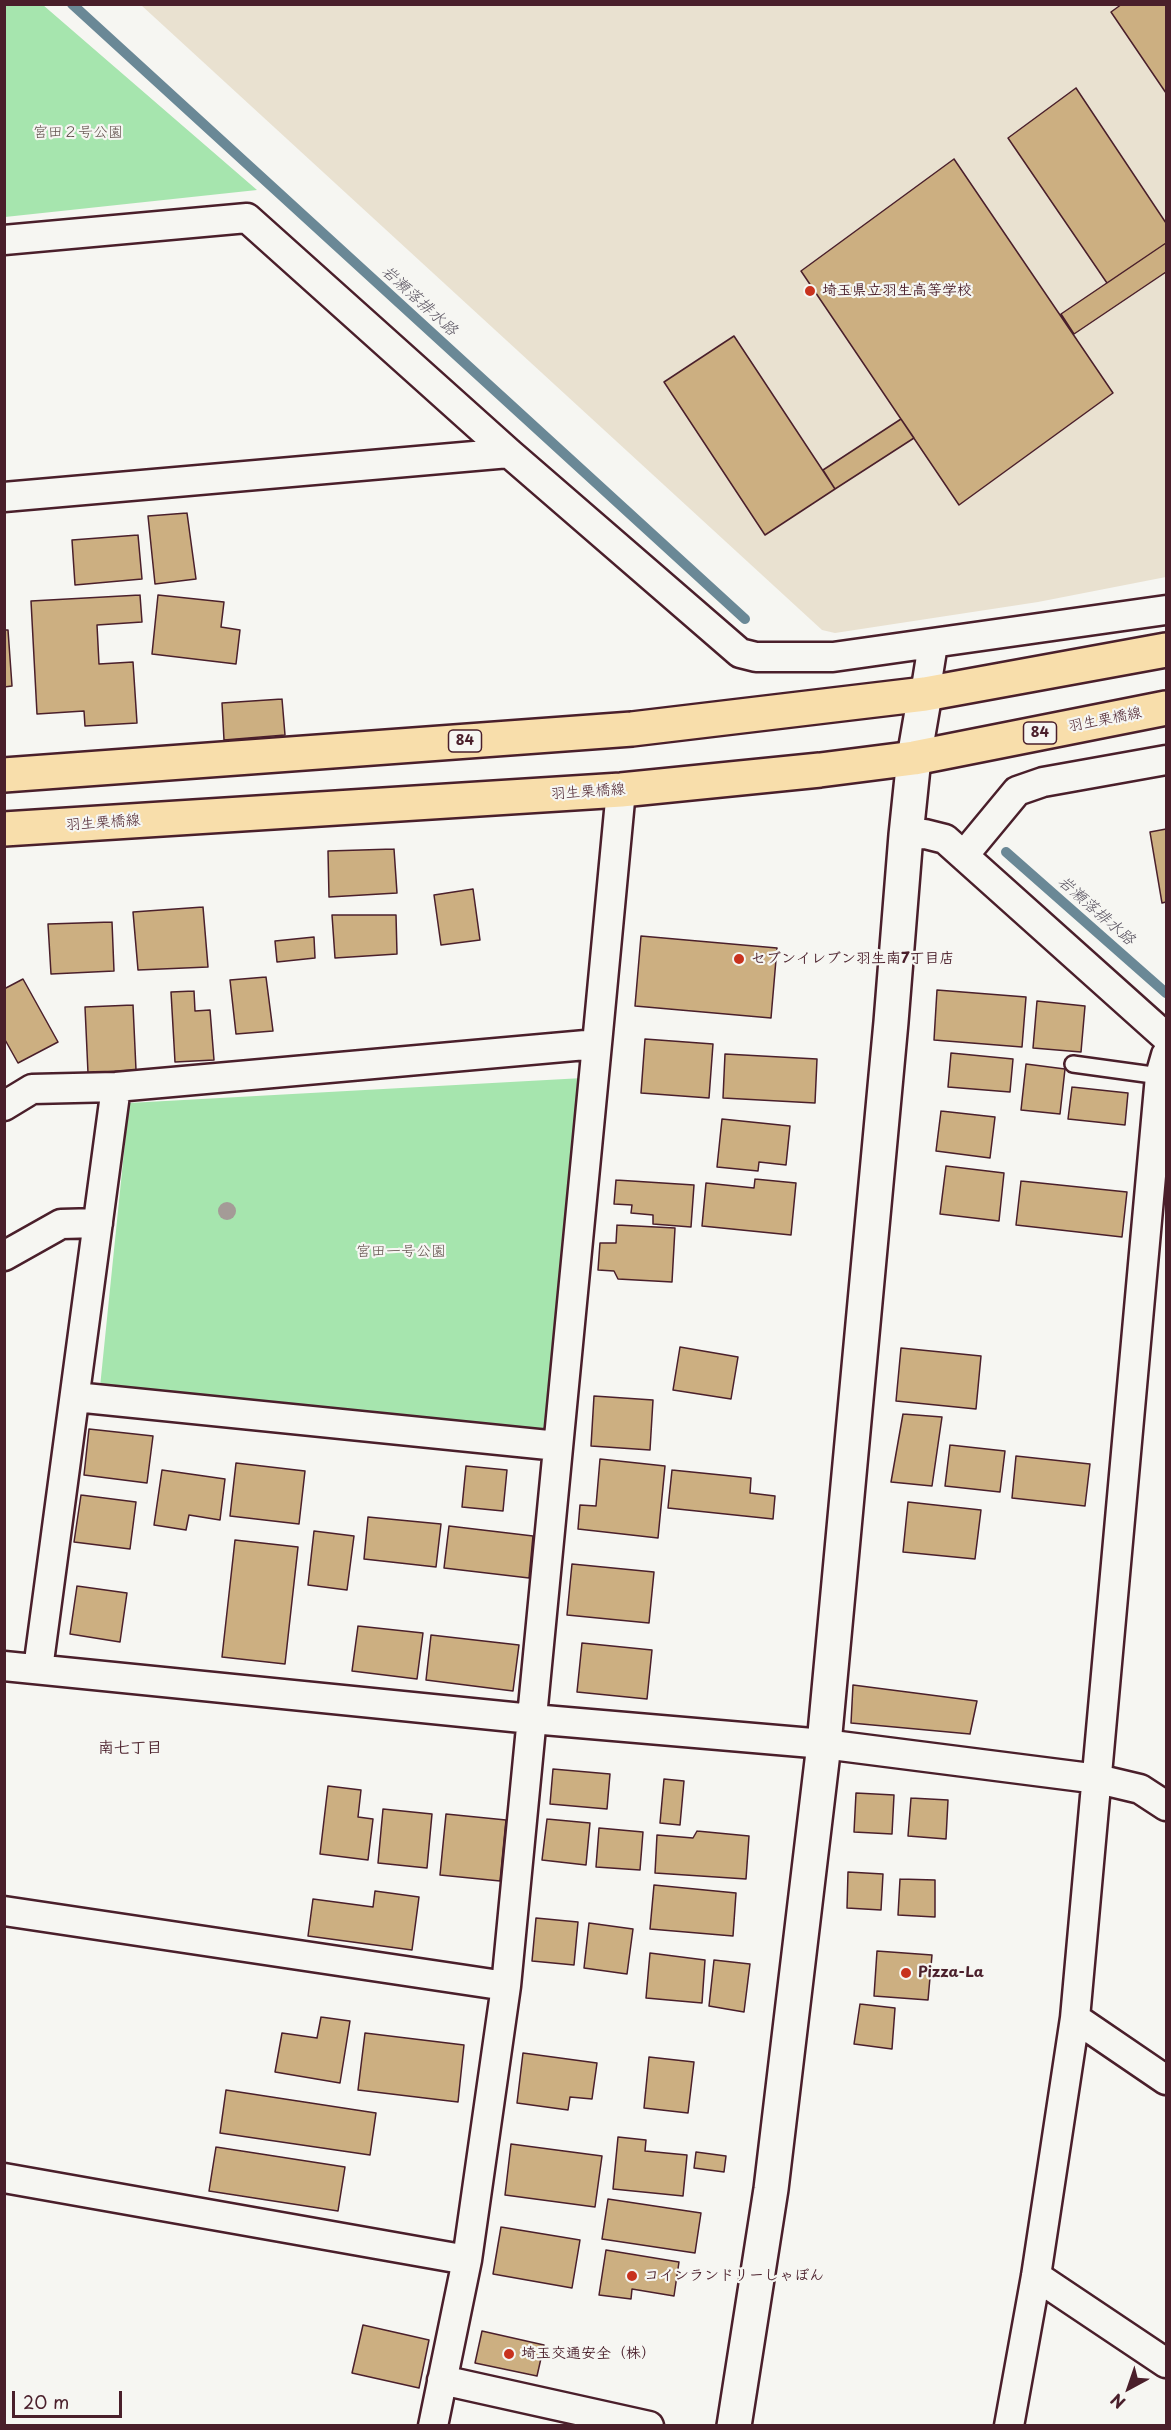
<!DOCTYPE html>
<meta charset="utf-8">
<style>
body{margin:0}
#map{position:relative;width:1171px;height:2430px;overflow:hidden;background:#f6f6f2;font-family:"Playpen Sans",sans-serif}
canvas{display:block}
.frame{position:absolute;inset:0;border:6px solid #4a1f2b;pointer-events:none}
.north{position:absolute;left:1099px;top:2358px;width:60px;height:60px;-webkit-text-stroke:4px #f6f6f2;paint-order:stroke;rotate:220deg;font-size:16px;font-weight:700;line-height:24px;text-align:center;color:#4a1f2b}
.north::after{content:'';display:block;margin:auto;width:21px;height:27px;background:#4a1f2b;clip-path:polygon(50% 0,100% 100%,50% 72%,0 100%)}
.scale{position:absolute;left:12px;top:2391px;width:110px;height:27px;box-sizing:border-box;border:3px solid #4a1f2b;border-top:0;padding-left:8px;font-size:18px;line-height:21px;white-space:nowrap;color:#4a1f2b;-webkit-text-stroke:4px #f6f6f2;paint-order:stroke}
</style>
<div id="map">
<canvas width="1171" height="2430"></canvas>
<div class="frame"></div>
<div class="north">N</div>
<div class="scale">20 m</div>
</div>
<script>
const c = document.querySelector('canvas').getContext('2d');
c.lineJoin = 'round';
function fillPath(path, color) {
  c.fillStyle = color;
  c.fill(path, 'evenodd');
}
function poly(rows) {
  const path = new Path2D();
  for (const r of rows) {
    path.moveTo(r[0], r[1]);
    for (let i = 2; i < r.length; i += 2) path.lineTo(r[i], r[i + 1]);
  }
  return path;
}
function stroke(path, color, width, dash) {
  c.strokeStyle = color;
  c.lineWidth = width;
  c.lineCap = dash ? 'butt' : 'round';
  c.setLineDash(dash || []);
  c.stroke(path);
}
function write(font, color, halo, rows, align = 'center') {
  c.font = font + ' "Playpen Sans","Klee One",sans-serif';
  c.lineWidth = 4.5;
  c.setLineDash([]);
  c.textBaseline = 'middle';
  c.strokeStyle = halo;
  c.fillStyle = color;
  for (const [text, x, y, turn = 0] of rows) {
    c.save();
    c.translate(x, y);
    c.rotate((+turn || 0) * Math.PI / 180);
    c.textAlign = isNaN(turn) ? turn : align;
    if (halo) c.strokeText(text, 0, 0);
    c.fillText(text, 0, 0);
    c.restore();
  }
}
const built = poly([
 [141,5,1166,5,1166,577,1038,602,835,633,822,630]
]);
const green = poly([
 [4,5,43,5,257,190,5,217],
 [583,1078,548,1431,100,1387,129,1103]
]);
const stream = poly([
 [72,4,745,619],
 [1006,852,1166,993]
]);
const building = poly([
 [1122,4,1166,4,1166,93,1111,12,1122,4],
 [1076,88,1166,223,1166,243,1107,283,1008,138,1076,88],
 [954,159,1113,393,959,505,801,271,954,159],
 [1166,243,1166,272,1074,334,1061,314,1166,243],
 [734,336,835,489,765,535,664,382,734,336],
 [901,419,914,438,835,489,823,470,901,419],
 [187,513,196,579,155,584,148,516,187,513],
 [138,535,142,579,75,585,72,540,138,535],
 [140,595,142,622,97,625,99,664,133,662,137,723,85,726,84,711,37,714,31,601,140,595],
 [158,595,224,602,221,627,240,630,236,664,152,654,158,595],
 [4,630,8,630,12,686,4,687,4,630],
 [282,699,285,735,224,740,222,703,282,699],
 [1166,829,1166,902,1162,903,1150,832,1166,829],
 [394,849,397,893,329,897,328,851,394,849],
 [473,889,480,940,441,945,434,895,473,889],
 [203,907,208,967,138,970,133,912,203,907],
 [332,915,396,915,397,954,335,958,332,915],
 [112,922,114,971,51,974,48,924,112,922],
 [641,936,777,948,771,1018,635,1006,641,936],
 [314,937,315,958,277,962,275,941,314,937],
 [266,977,273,1031,236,1034,230,980,266,977],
 [23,979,58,1042,18,1063,4,1038,4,989,23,979],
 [937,990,1026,997,1022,1047,934,1040,937,990],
 [194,991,195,1011,210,1010,214,1060,175,1062,171,992,194,991],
 [1037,1001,1085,1006,1081,1052,1033,1048,1037,1001],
 [133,1005,136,1070,88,1073,85,1007,133,1005],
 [645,1039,713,1044,709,1098,641,1093,645,1039],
 [951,1053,1013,1059,1010,1092,948,1087,951,1053],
 [725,1054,817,1059,815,1103,723,1098,725,1054],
 [1026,1064,1065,1069,1060,1114,1021,1110,1026,1064],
 [1072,1087,1128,1093,1125,1125,1068,1119,1072,1087],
 [941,1111,995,1117,990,1158,936,1151,941,1111],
 [722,1119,790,1126,786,1165,759,1162,758,1171,717,1167,722,1119],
 [946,1166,1004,1173,999,1221,940,1214,946,1166],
 [755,1179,796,1183,791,1235,702,1226,706,1183,754,1188,755,1179],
 [616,1180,694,1185,691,1227,653,1224,653,1215,631,1213,632,1205,614,1204,616,1180],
 [1021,1181,1127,1192,1122,1237,1016,1225,1021,1181],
 [617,1225,675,1228,672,1282,618,1279,614,1271,598,1270,600,1243,616,1243,617,1225],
 [680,1347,738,1357,731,1399,673,1390,680,1347],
 [901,1348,981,1356,976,1409,896,1401,901,1348],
 [594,1396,653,1400,650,1450,591,1446,594,1396],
 [903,1414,942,1417,932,1486,891,1482,903,1414],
 [89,1429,153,1436,147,1483,84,1475,89,1429],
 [950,1445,1005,1451,1000,1492,945,1486,950,1445],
 [1016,1456,1090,1464,1085,1506,1012,1498,1016,1456],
 [600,1459,665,1466,658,1538,578,1529,580,1505,596,1506,600,1459],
 [236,1463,305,1471,299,1524,230,1516,236,1463],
 [466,1466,507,1470,503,1511,462,1507,466,1466],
 [162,1470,225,1479,220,1520,189,1515,186,1530,154,1525,162,1470],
 [672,1470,751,1478,750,1493,775,1496,773,1519,668,1508,672,1470],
 [81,1495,136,1502,130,1549,74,1542,81,1495],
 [908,1502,981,1510,975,1559,903,1552,908,1502],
 [368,1517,441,1524,436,1567,364,1559,368,1517],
 [449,1526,533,1536,529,1578,444,1568,449,1526],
 [314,1531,354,1536,347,1590,308,1585,314,1531],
 [235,1540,298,1547,285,1664,222,1657,235,1540],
 [572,1564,654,1572,649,1623,567,1615,572,1564],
 [77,1586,127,1593,120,1642,70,1634,77,1586],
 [358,1626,423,1633,417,1679,352,1671,358,1626],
 [431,1635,519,1645,513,1691,426,1680,431,1635],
 [582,1643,652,1650,647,1699,577,1692,582,1643],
 [853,1685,977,1701,970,1734,851,1723,853,1685],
 [553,1769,610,1774,607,1809,550,1804,553,1769],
 [664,1779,684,1781,680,1825,660,1823,664,1779],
 [328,1786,361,1790,358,1817,373,1819,368,1860,320,1854,328,1786],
 [856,1793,894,1795,892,1834,854,1832,856,1793],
 [911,1798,948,1800,946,1839,908,1836,911,1798],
 [383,1809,432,1814,427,1868,378,1863,383,1809],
 [446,1814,506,1820,500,1881,440,1875,446,1814],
 [547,1819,590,1823,586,1865,542,1860,547,1819],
 [599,1828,643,1832,640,1870,596,1867,599,1828],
 [697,1831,749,1836,746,1879,655,1873,657,1835,693,1838,697,1831],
 [848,1872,883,1874,881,1910,847,1908,848,1872],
 [900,1879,935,1880,935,1917,898,1915,900,1879],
 [654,1885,736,1893,733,1936,650,1929,654,1885],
 [375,1891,419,1897,412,1950,308,1936,313,1899,373,1907,375,1891],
 [536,1918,578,1922,574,1965,532,1961,536,1918],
 [589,1923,633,1929,627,1974,584,1968,589,1923],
 [877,1951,932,1955,928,2000,874,1996,877,1951],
 [650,1953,705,1960,702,2003,646,1998,650,1953],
 [714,1960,750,1964,744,2012,709,2006,714,1960],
 [860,2004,895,2008,892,2049,854,2044,860,2004],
 [321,2017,350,2021,340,2083,275,2072,282,2033,317,2038,321,2017],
 [365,2033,464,2045,458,2102,358,2090,365,2033],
 [523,2053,597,2063,592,2099,570,2097,568,2110,517,2103,523,2053],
 [649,2057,694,2062,688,2113,644,2108,649,2057],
 [226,2090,376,2113,370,2155,220,2133,226,2090],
 [618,2137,646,2140,645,2151,687,2155,683,2196,613,2189,618,2137],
 [511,2144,602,2156,595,2207,505,2195,511,2144],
 [216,2147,345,2167,338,2211,209,2191,216,2147],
 [696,2152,726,2156,724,2172,694,2168,696,2152],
 [608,2199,701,2213,695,2253,602,2239,608,2199],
 [501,2227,580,2240,572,2288,493,2274,501,2227],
 [606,2250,679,2262,674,2296,632,2289,631,2299,599,2295,606,2250],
 [363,2325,429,2340,419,2388,352,2373,363,2325],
 [482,2331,544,2345,537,2376,475,2363,482,2331]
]);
const service = poly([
 [1073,1064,1160,1076]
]);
const minor = poly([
 [4,240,247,218,509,453,740,653,756,657,833,657,1166,610],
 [4,497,509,453],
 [925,694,933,644],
 [906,835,925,834,945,839,1166,1037],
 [964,855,1017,791,1043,782,1166,760],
 [597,1044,621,790],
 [4,1106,32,1089,116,1087,597,1044,506,1986,467,2260,433,2426],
 [4,1256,61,1224,98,1223],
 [75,1397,558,1446],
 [4,1666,532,1719,824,1744,1098,1779,1140,1789,1166,1806],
 [38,1669,116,1087],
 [4,1911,506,1986],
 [1075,2018,1166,2080],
 [4,2178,467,2260],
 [1036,2276,1166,2363],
 [442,2380,649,2426],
 [1009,2426,1036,2276,1075,2018,1160,1076,1166,1055]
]);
const tertiary = poly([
 [734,2426,771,2189,824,1744,891,1022,906,835,914,758,925,694]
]);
const primary = poly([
 [4,775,632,729,925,694,1166,650],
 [4,829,621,790,820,770,914,758,1166,708]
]);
const trees = [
 [227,1211]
];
const markers = [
 [810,291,6,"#c8321e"],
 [739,959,6,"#c8321e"],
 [906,1973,6,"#c8321e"],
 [632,2276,6,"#c8321e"],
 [509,2354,6,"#c8321e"]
];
const shields = [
 [1040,733,33],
 [465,741,33]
];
const shieldNames = [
 ["84",1040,733],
 ["84",465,741]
];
const parkNames = [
 ["宮田２号公園",78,133],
 ["宮田一号公園",401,1252]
];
const poiNames = [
 ["埼玉県立羽生高等学校",822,291],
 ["セブンイレブン羽生南7丁目店",751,959],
 ["Pizza-La",918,1973],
 ["コインランドリーしゃぼん",644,2276],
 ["埼玉交通安全（株）",521,2354]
];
const streetNames = [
 ["羽生栗橋線",1105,720,-11],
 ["羽生栗橋線",588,792,-4],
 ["羽生栗橋線",103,823,-4]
];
const waterNames = [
 ["岩瀬落排水路",419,301,42],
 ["岩瀬落排水路",1096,911,41]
];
const neighbourhoodNames = [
 ["南七丁目",130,1749]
];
fillPath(built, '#e9e1d0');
fillPath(green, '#a6e5ae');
stroke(stream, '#6a8896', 10);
fillPath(building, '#ccaf81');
stroke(building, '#4a1f2b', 1.5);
stroke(service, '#4a1f2b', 20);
stroke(minor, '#4a1f2b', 33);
stroke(tertiary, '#4a1f2b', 38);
stroke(primary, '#4a1f2b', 38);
stroke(service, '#f6f6f2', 15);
stroke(minor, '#f6f6f2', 28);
stroke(tertiary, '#f6f6f2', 33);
stroke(primary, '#f8deab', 33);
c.fillStyle = '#a49b97';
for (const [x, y] of trees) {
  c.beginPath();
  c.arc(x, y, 9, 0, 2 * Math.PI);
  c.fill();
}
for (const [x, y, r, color] of markers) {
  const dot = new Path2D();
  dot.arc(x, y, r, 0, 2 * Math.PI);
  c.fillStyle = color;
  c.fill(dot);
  stroke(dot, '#f6f6f2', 2);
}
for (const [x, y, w] of shields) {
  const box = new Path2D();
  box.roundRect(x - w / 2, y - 11, w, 22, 4.5);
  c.fillStyle = '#f6f6f2';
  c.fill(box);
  stroke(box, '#4a1f2b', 1.5);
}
write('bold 14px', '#4a1f2b', null, shieldNames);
write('15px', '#61504c', '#f6f6f2', parkNames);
write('bold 15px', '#4a1f2b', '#f6f6f2', poiNames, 'left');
write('15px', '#4a1f2b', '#f6f6f2', streetNames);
write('italic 16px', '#5a5461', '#f6f6f2', waterNames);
write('bold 16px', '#4a1f2b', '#f6f6f2', neighbourhoodNames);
</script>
